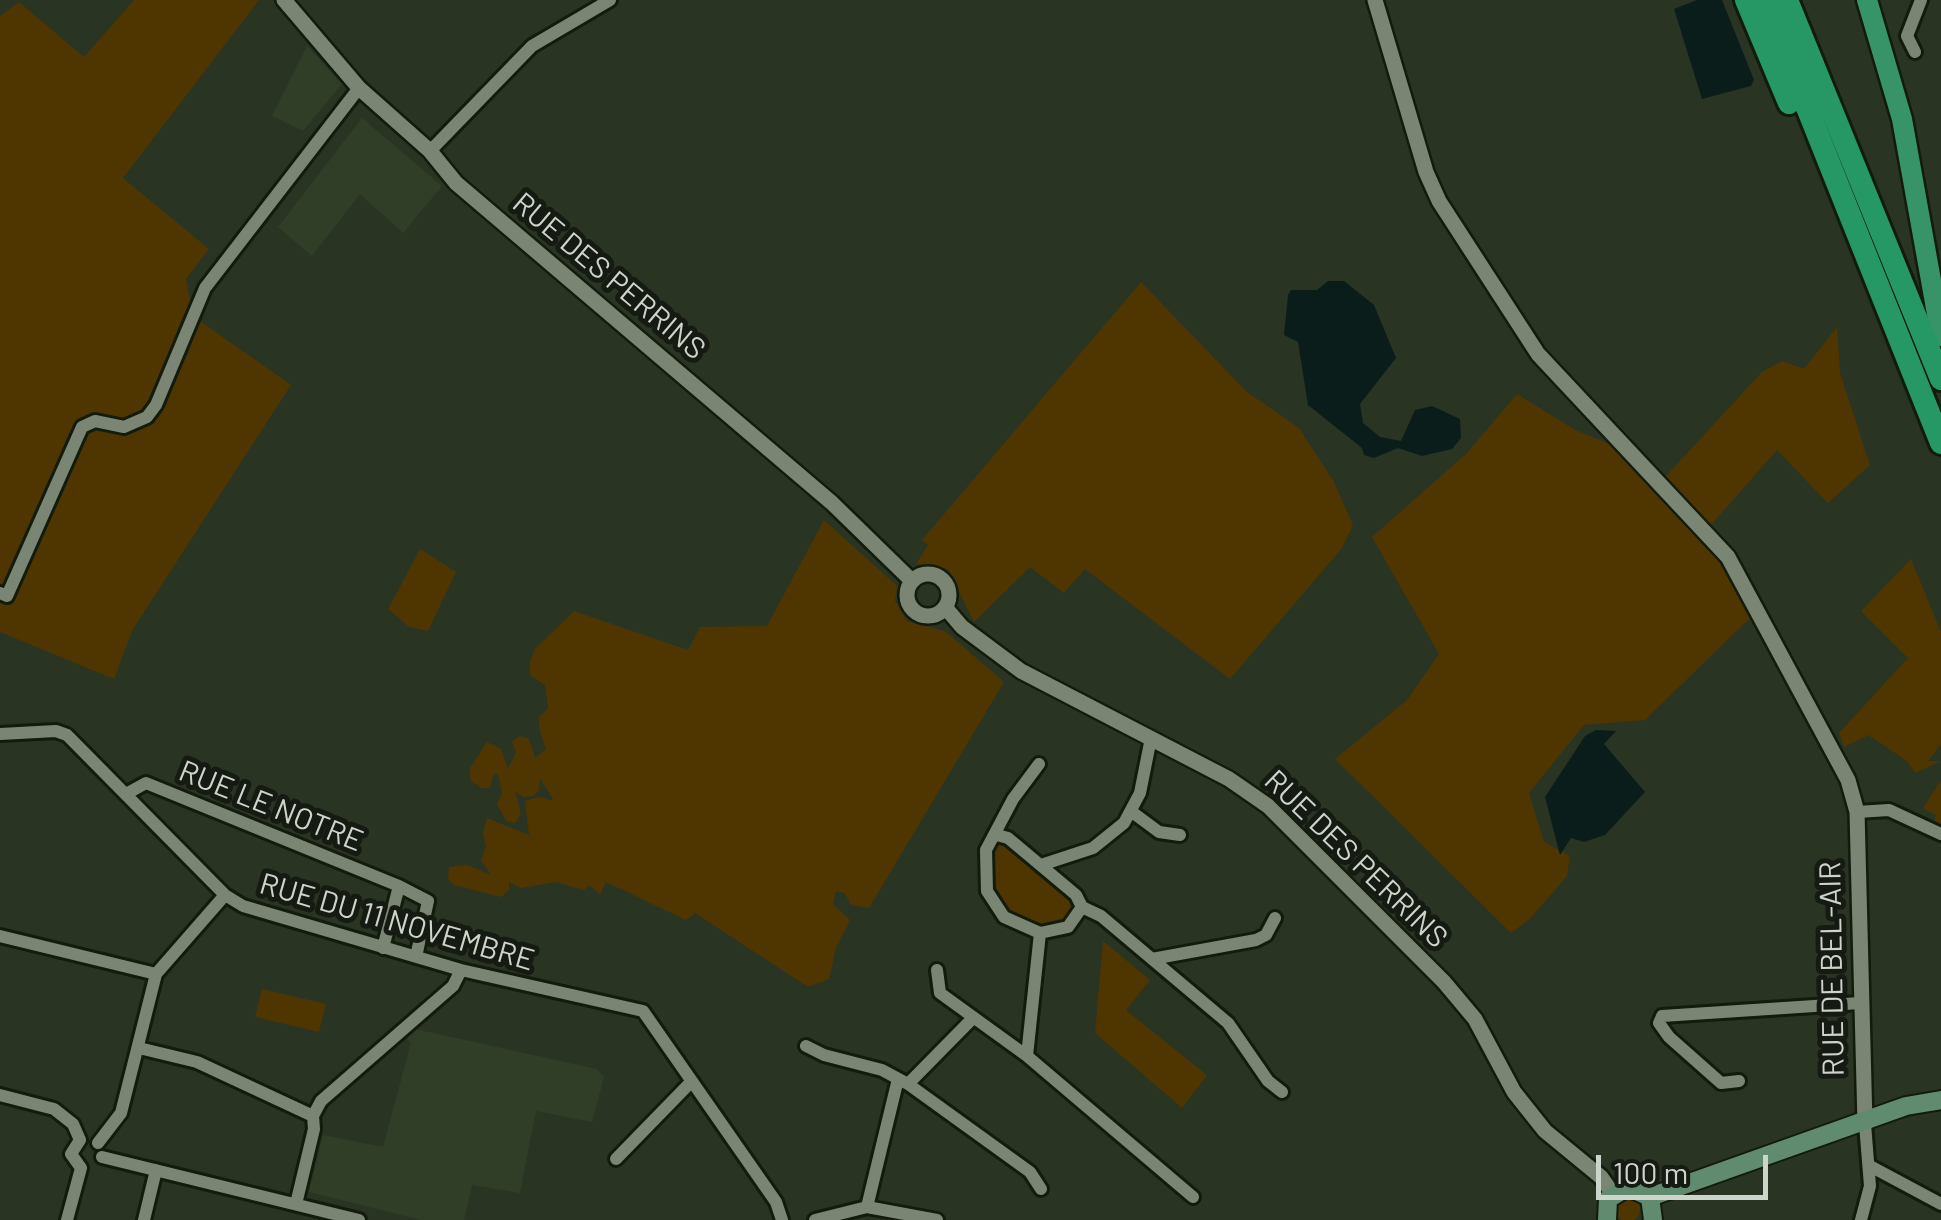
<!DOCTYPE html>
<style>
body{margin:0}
#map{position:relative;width:1941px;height:1220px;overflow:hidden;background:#2a3423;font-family:Barlow,sans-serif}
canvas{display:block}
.scale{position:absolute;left:1596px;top:1155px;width:172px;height:45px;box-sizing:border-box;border:5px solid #cdd4c9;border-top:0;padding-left:12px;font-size:30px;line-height:35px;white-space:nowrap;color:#cdd4c9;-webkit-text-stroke:8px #151a12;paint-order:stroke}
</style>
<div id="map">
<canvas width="1941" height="1220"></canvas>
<div class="scale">100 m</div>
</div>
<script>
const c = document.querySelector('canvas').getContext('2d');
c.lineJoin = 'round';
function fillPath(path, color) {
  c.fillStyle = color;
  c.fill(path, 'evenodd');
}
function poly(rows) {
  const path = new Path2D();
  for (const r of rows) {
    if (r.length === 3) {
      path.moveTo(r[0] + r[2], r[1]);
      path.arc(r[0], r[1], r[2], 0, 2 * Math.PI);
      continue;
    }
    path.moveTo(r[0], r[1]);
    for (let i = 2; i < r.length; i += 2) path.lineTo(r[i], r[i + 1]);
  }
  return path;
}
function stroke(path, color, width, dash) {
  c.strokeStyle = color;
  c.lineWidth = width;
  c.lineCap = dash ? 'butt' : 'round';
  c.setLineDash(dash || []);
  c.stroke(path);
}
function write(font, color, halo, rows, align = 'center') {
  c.font = font + ' Barlow,sans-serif';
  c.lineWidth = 10;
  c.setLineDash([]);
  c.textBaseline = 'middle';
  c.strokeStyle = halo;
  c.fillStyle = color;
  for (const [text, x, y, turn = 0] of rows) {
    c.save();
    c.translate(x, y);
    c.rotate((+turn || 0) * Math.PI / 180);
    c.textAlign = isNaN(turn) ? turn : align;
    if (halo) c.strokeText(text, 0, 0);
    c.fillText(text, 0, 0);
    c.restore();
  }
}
const built = poly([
 [307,46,342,84,303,131,272,116],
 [362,118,442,186,403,233,360,194,312,256,278,227],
 [415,1029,597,1069,604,1077,592,1122,536,1111,520,1193,472,1185,464,1220,421,1220,309,1192,323,1135,383,1147,411,1043,406,1037]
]);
const green = poly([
 [134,0,259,0,123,178,209,249,186,279,192,310,200,321,291,385,133,629,114,679,0,632,0,16,19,2,84,57],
 [1141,282,1247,392,1299,428,1334,482,1353,525,1342,548,1230,679,1085,569,1064,593,1030,567,974,622,948,569,916,564,928,545,922,540],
 [1837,327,1840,373,1870,465,1828,503,1777,450,1709,527,1666,476,1762,372,1782,361,1804,369],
 [1517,394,1575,430,1632,453,1713,538,1752,616,1645,720,1584,725,1529,793,1544,842,1570,856,1567,876,1530,919,1511,933,1335,759,1407,700,1439,654,1372,537,1466,454],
 [824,520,897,586,895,601,907,621,945,631,1004,682,869,908,851,905,845,893,836,891,833,904,850,920,836,948,829,979,808,987,695,913,686,920,606,882,600,895,589,885,584,890,555,882,521,888,509,882,509,890,501,897,454,885,448,879,449,867,468,865,491,875,481,860,486,847,483,833,487,818,529,835,525,801,539,797,554,801,540,778,539,790,533,796,523,797,515,791,521,814,515,823,506,821,497,804,502,793,498,774,494,774,490,788,481,788,470,780,470,768,487,742,501,749,508,769,516,752,512,742,520,736,529,739,535,758,546,749,539,728,539,717,548,708,545,685,530,675,530,662,535,649,574,611,688,650,700,627,767,626],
 [420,549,456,572,428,631,409,627,388,609],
 [1911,559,1941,632,1941,744,1928,761,1941,761,1915,773,1908,762,1869,735,1844,747,1839,733,1908,658,1861,611],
 [1941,780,1941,825,1934,823,1936,815,1923,808],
 [1000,844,1006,844,1067,894,1071,907,1066,921,1039,926,1007,911,990,885,992,848],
 [1103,941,1150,980,1126,1010,1207,1075,1182,1108,1095,1033],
 [262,989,326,1004,319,1032,255,1017],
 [1628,1210,12]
]);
const water = poly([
 [1697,0,1722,0,1754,80,1751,86,1702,99,1674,9],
 [1328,281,1344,281,1374,305,1396,358,1360,404,1363,423,1380,437,1401,441,1415,410,1432,406,1460,419,1461,438,1452,449,1422,456,1398,448,1374,458,1364,455,1362,448,1308,405,1298,342,1284,335,1288,295,1291,290,1317,290],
 [1596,730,1616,731,1604,744,1645,792,1605,835,1584,842,1571,838,1560,855,1545,797,1585,736]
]);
const minor = poly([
 [1915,52,1907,36,1921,0],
 [430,151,532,46,610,0],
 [0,593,7,596,82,427,95,421,124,427,147,417,156,405,205,288,359,88],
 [0,734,56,731,67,735,225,895,243,906,461,970,643,1011,776,1202,782,1220],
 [1039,764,1013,799,986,850,987,891,1004,917,1040,933,1068,927,1082,907],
 [126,794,146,783,399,886,383,948],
 [1132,812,1159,832,1180,835],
 [1857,812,1889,810,1941,834],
 [997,835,1008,838,1076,895,1082,907,1101,916,1228,1023,1268,1081,1282,1092],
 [1041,865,1093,848,1124,823,1140,793,1151,738],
 [399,886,428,901,416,957],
 [0,936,156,974],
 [1152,959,1256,940,1266,935,1275,918],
 [937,970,940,993,1027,1056,1193,1197],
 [806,1046,824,1055,882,1070,908,1084,1030,1172,1041,1189],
 [139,1048,197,1062,313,1116],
 [1027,1056,1040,933],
 [1739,1081,1721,1083,1669,1037,1659,1023,1662,1016,1860,1003],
 [908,1084,972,1019],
 [0,1095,54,1109,73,1124,80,1140],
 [80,1140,71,1154,81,1168],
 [98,1143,121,1113,156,974,225,895],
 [102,1157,359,1220],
 [616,1159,692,1081],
 [1870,1166,1941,1204],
 [296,1204,314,1129,313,1116,321,1101,453,986,461,970],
 [867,1207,898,1079],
 [67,1220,81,1168],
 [144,1220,156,1170],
 [815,1220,867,1207,937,1220],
 [1861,1220,1870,1186,1865,1124]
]);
const tertiary = poly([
 [284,0,359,88,430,151,456,183,832,503,912,581],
 [1375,0,1426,172,1439,201,1538,354,1728,557,1848,780,1857,812,1865,1124],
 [928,595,21],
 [945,607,962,627,1021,671,1229,779,1268,806,1444,982,1475,1019,1514,1092,1545,1131,1601,1177,1613,1194]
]);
const secondary = poly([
 [1650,1197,1906,1106,1941,1100],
 [1607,1220,1608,1199,1628,1187,1650,1197,1653,1220]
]);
const trunk = poly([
 [1867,0,1902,119,1941,336]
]);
const motorway = poly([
 [1746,0,1789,103],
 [1764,0,1941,443],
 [1787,0,1941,379]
]);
const streetNames = [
 ["RUE DES PERRINS",609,276,40],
 ["RUE LE NOTRE",271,806,22],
 ["RUE DES PERRINS",1356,859,44],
 ["RUE DU 11 NOVEMBRE",397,922,16],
 ["RUE DE BEL-AIR",1832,969,-91]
];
fillPath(built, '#303e27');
fillPath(green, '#4f3601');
fillPath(water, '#0b1d1b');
stroke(minor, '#121b0c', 18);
stroke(tertiary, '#121b0c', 20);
stroke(secondary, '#121b0c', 22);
stroke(trunk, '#121b0c', 25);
stroke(motorway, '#121b0c', 28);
stroke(minor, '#7a8673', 12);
stroke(tertiary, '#7a8673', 15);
stroke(secondary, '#618b6f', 18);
stroke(trunk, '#379468', 20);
stroke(motorway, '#269866', 22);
write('30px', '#cdd4c9', '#151a12', streetNames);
</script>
